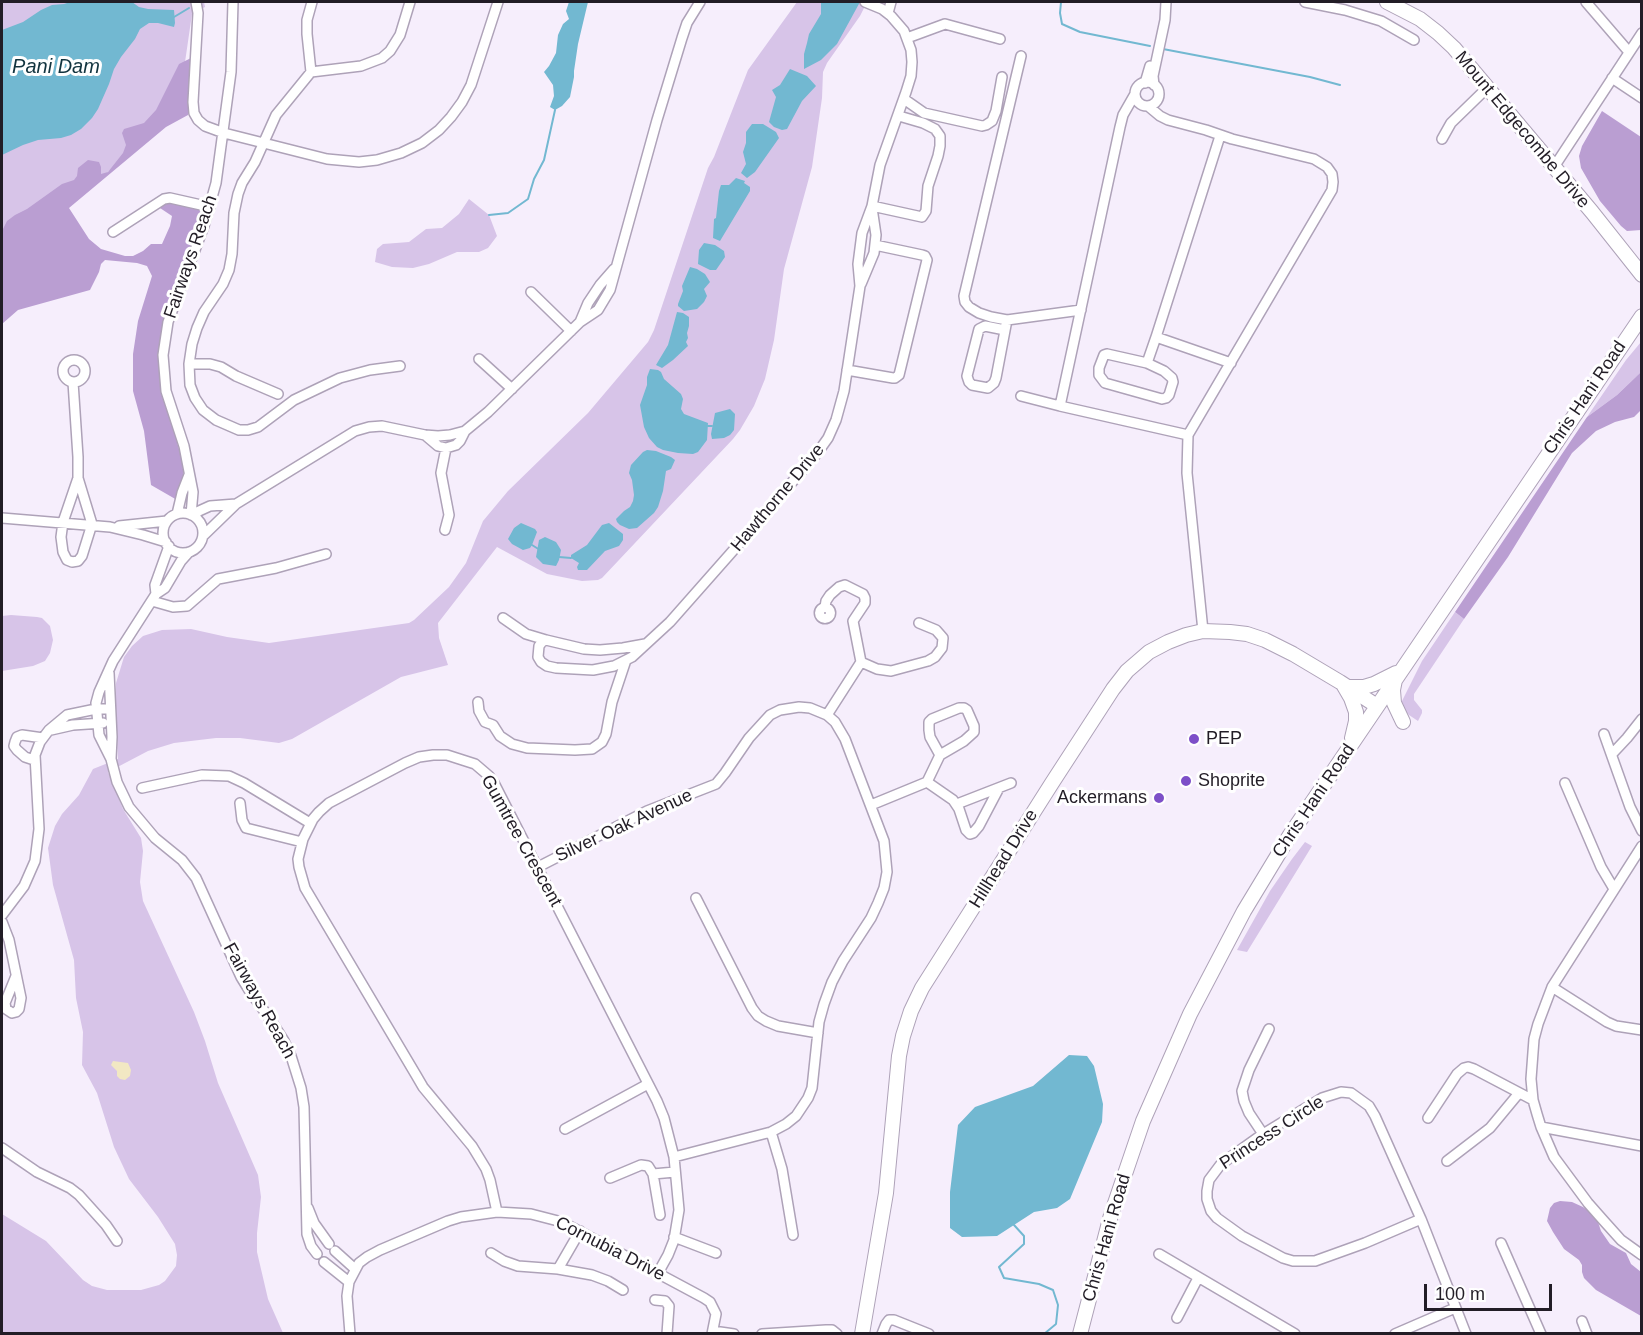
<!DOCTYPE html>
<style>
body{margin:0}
#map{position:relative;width:1643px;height:1335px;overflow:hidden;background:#f6eefc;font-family:Arial,sans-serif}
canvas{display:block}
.frame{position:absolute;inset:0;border:3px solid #221d26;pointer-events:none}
.scale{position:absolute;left:1424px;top:1284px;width:128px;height:27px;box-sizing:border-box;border:3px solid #221d26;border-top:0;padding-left:8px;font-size:18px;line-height:21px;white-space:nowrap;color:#221d26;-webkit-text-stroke:4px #fff;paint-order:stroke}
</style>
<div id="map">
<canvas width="1643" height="1335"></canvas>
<div class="frame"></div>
<div class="scale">100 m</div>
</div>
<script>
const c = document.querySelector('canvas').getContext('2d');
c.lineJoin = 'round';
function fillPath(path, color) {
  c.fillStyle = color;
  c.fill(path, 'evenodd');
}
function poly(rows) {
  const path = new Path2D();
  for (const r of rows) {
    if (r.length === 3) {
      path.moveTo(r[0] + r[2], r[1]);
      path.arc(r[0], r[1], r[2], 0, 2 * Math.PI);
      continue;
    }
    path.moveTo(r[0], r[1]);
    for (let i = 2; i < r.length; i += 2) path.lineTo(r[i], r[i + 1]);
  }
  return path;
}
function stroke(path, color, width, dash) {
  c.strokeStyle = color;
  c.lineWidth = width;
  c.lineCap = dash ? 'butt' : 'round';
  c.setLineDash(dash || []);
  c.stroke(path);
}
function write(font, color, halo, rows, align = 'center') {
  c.font = font + ' Arial,sans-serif';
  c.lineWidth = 6;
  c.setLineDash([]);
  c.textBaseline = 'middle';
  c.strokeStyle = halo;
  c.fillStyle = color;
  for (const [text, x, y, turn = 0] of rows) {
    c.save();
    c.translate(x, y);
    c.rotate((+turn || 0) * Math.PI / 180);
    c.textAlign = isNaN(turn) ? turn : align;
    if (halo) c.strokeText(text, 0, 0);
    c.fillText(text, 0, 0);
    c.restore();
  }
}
const green = poly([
 [2,2,204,2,205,7,192,14,184,69,131,152,2,264],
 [797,2,867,2,860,16,827,63,823,72,822,98,812,167,784,269,774,340,765,379,754,406,740,430,733,439,602,578,598,580,582,581,547,574,497,547,438,623,439,638,448,665,401,677,292,739,279,743,240,738,216,738,174,743,148,751,108,772,123,809,141,838,143,851,140,882,143,901,194,1012,205,1041,218,1083,258,1175,261,1197,257,1233,257,1252,268,1299,283,1333,5,1333,2,1332,2,1214,46,1241,83,1280,92,1286,107,1290,141,1290,159,1285,165,1281,176,1266,177,1255,175,1244,158,1217,129,1179,114,1147,97,1093,82,1065,83,1032,76,998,74,960,53,885,48,848,55,826,62,814,79,795,93,769,118,759,115,701,116,683,124,657,132,646,143,636,162,630,191,629,227,637,269,643,409,623,414,620,449,587,466,563,483,521,508,491,588,413,648,342,654,330,708,168,714,157,748,70],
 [469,199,489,215,497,236,488,248,479,252,457,252,429,264,413,268,392,267,375,262,377,249,383,244,409,242,426,229,442,228,459,214],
 [1641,342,1641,372,1617,395,1587,417,1626,360],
 [1455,612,1464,619,1414,694,1414,700,1422,710,1422,713,1418,721,1409,715,1400,705,1422,661],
 [11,615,37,617,42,618,50,626,53,640,50,653,45,661,33,666,2,671,2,616],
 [1305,842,1312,846,1247,952,1237,950,1270,891,1292,859]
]);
const forest = poly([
 [191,58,188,115,166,127,69,208,89,239,101,249,125,256,133,256,143,251,151,244,162,244,170,226,172,216,160,208,170,200,206,209,167,306,160,345,163,397,174,431,182,460,184,479,177,500,151,485,144,431,133,391,133,354,138,321,152,276,147,266,137,263,105,260,101,264,99,272,90,290,18,310,2,324,2,231,7,221,15,215,27,209,62,184,74,180,77,176,78,168,88,160,99,162,101,167,101,174,108,172,123,153,126,145,122,133,124,129,144,123,156,110,179,64],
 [1602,111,1641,137,1641,230,1627,231,1621,226,1600,201,1581,168,1579,156,1582,146],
 [1641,372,1641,410,1634,417,1615,422,1596,431,1572,453,1508,557,1464,619,1455,612,1587,417,1617,395],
 [1560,1201,1572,1202,1583,1207,1593,1214,1597,1219,1601,1231,1610,1244,1626,1253,1631,1264,1641,1272,1641,1316,1596,1290,1584,1278,1582,1272,1582,1265,1579,1260,1564,1249,1553,1232,1547,1221,1550,1208,1554,1203]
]);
const sand = poly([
 [113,1061,128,1063,131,1070,130,1076,125,1080,120,1079,117,1076,117,1071,111,1065]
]);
const water = poly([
 [70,2,132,2,139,7,148,9,174,10,175,23,174,27,158,23,149,23,140,29,135,39,121,57,114,69,109,84,98,109,92,118,81,129,71,135,61,138,38,140,23,145,2,155,2,30,23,22,41,10,52,5,64,4],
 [569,2,588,2,578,44,574,71,574,77,570,97,562,106,555,110,550,107,554,96,553,85,544,72,549,66,556,53,558,35,563,24,569,19,566,11],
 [821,2,860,2,837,44,821,60,804,69,804,54,807,43,809,34,821,14],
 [790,69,807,76,816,86,802,101,787,129,782,130,774,127,769,122,776,97,772,90,780,85],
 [752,124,763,124,776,132,779,138,755,172,747,178,741,173,746,164,743,152,746,143,746,132],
 [736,178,745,181,744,183,750,187,750,191,720,241,713,238,714,219,716,218,719,191,721,185,729,185],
 [704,243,715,245,724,251,725,257,716,270,710,270,698,264,699,250],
 [690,267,697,269,705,274,710,282,704,289,707,296,704,302,697,309,684,311,678,306,678,304,683,291,682,286],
 [677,312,683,313,689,317,689,326,687,333,688,338,686,342,688,346,673,360,662,368,656,365,668,345],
 [650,369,658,370,661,372,664,379,681,394,683,399,681,409,684,414,708,423,707,440,698,452,693,454,678,453,663,450,657,447,649,438,644,427,640,405,647,385,647,377],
 [730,409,735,414,734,430,730,435,724,438,712,439,711,434,715,413],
 [647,450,656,451,671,457,675,460,671,469,666,471,663,491,658,507,654,513,637,528,629,529,620,525,617,522,616,519,624,511,630,507,633,501,634,495,632,480,629,473,631,465,643,452],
 [521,523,535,529,537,532,532,545,530,548,523,550,512,544,508,539,514,528],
 [609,523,623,534,623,540,619,546,605,551,587,570,578,570,577,567,579,563,571,558,571,555,587,545,602,525],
 [545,537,556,542,561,550,559,560,556,566,543,564,536,557,539,540],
 [1069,1055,1087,1056,1094,1066,1103,1104,1102,1122,1070,1199,1057,1208,1034,1212,997,1236,962,1237,950,1228,950,1192,958,1125,975,1107,1033,1086]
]);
const stream = poly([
 [1061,2,1060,13,1062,24,1080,32,1150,46],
 [174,17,189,8],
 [1163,49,1310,77,1340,85],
 [489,215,508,213,528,199,534,179,544,160,555,110],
 [708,426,712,426],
 [532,545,540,550],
 [559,557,571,558],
 [1014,1225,1024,1236,1024,1244,999,1267,1004,1278,1039,1284,1053,1290,1058,1305,1056,1324,1044,1334]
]);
const street = poly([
 [196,2,198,13,193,102,194,113,198,120,205,126,224,133,327,159,359,162,377,160,401,153,422,143,439,130,451,117,462,102,471,85,498,2],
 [1305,2,1345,10,1381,21,1414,40],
 [1586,2,1629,52],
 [888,13,891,2],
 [907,38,945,24,1000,39],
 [1021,56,964,296,965,302,969,307,979,313,991,317,1007,320,1081,310],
 [311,72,307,34,307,20,312,2],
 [1612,78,1642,98],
 [1147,94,12],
 [1145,83,1150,66],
 [1154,85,1153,76,1165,20,1166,2],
 [904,99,924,113,982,126,986,125,992,121,996,111,1002,77],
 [1220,136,1156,337,1231,363],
 [1442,139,1451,123,1487,88],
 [1554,167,1642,33],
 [872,206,922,217,926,211,928,186,938,156,940,146,940,136,935,129,923,123,899,116],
 [113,232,164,199,170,198,210,207],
 [861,284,874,253,876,235,872,208],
 [531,292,571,331],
 [580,322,588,303,600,285,614,269],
 [1005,330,985,326,979,329,967,376,969,382,972,385,988,388,994,383,996,378,1007,320],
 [1107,354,1147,363,1164,371,1172,378,1173,382,1169,395,1166,398,1162,399,1105,383,1099,375,1099,368,1104,355,1107,354],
 [479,359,512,389],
 [74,371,11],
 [1147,363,1156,337],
 [189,364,210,364,221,367,236,376,278,394],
 [400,366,370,370,340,378,294,400,258,427,248,430,239,430,216,420,203,410,195,398,190,385,189,364,192,344,197,328,204,312,223,284,229,270,232,254,234,213,238,194,242,183,255,162,276,115,311,72,361,66,382,58,390,51,400,35,410,2],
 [847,370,893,378,895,378,899,375,927,260,925,256,922,255,875,245],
 [73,382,78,457,78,478,92,524,82,556,78,561,72,562,67,560,63,552,61,537,63,522,78,478],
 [1021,396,1060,406,1188,435,1332,190,1333,182,1332,174,1327,167,1314,159,1232,139,1206,130,1168,120,1160,116,1148,106],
 [1060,406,1120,127,1123,115,1135,94],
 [425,435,438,446,446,448,456,445,460,441,465,431],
 [1188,435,1187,473,1203,631],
 [183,533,20],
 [177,514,182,493,189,475],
 [191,515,193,492,184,446,166,391,163,355,168,322,204,226,216,183,231,72,233,2],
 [193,515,199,511,210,506,236,504],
 [2,518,110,527,143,535,166,542],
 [119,526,167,521],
 [445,530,449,515,441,473,446,448],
 [203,536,236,504,355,431,369,427,382,426,425,435,438,436,450,435,465,431,488,412,580,322,598,310,610,290,657,120,682,38,687,23,700,2],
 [189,552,181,561,165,588,156,594,113,661,99,692,96,703,99,735,111,759,117,782,129,807,155,838,182,860,196,878,241,977,249,990,270,1019,284,1041,291,1056,301,1088,304,1107,307,1234,311,1246,317,1254],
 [156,594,155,585,169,546],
 [152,601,173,607,187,606,218,579,276,568,326,554],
 [825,607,826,601,830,595,839,587,845,585,863,594,865,598,865,603,853,621,861,662],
 [825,613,5.5],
 [503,618,526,634,546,640],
 [645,644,623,648,600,650,584,649,546,640,542,642,539,646,538,657,541,662,547,666,556,668,593,670,614,666,632,657,670,622,738,545,818,452,828,438,836,420,844,391,860,286,858,264,862,233,872,206,880,165,906,92,911,76,912,62,911,50,904,31,891,16,882,9,865,2],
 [861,662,877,669,891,671,928,661,935,657,942,648,943,638,936,630,919,623],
 [109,673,112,737,111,759],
 [478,702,479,711,485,722,493,725,500,736,512,744,527,748,575,750,592,749,602,742,606,734,612,702,626,660],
 [827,715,861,662],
 [51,730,73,725,103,723],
 [1604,734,1630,807,1642,831],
 [1612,754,1627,738,1642,719],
 [34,760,25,757,17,750,14,746,15,742,17,737,22,735,43,738],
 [927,782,940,755,964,741,974,732,974,726,967,710,964,708,959,708,932,719,929,722,929,730,930,737,940,755],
 [927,782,953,800,959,809,966,830,970,834,973,833,979,826,999,788],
 [1565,783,1601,867,1614,889],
 [142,788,202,775,229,776,244,783,310,823],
 [240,803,242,820,246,828,302,842],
 [957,804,1011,783],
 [871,805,927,782],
 [1642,846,1552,987,1538,1024,1534,1039,1531,1079,1533,1100,1537,1114,1541,1127,1554,1157,1588,1203,1603,1220,1621,1240,1642,1255],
 [538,867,647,811,716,784,725,773,749,738,770,715,780,710,799,707,810,708,827,715,835,722,845,739,884,841,887,872,884,888,878,903,871,918,843,961,832,982,824,1004,819,1022,812,1088,808,1098,796,1116,786,1124,771,1132,674,1157],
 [696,898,752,1008,758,1016,766,1021,778,1026,818,1033],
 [2,915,24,886,35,861,39,829,35,755,40,742,49,730,67,715,96,709,110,709],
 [2,922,9,940,21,998,19,1009,16,1012,12,1013,6,1009,5,1003,16,976],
 [1552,987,1607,1022,1616,1026,1642,1030],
 [1428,1118,1457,1074,1464,1068,1468,1067,1474,1069,1533,1100],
 [1541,1127,1642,1146],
 [565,1129,648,1084],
 [771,1132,782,1169,793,1235],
 [1263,1134,1249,1113,1244,1101,1242,1091,1249,1070,1269,1029],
 [2,1148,37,1172,70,1188,79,1195,106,1225,117,1241],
 [1447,1161,1490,1128,1519,1093],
 [653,1174,675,1172],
 [610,1178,641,1165,648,1166,653,1174,660,1215],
 [308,1208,314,1223,329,1244],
 [497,1212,490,1180,486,1169,472,1146,423,1087,416,1075,305,888,299,867,298,859,303,839,313,819,319,812,329,803,405,763,419,757,433,755,447,755,475,764,489,776,494,783,657,1101,664,1118,674,1157,679,1210,674,1240,668,1255,658,1273],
 [1421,1219,1365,1243,1315,1261,1293,1261,1283,1258,1242,1236,1217,1218,1211,1211,1207,1199,1207,1191,1209,1180,1221,1164,1263,1134,1322,1098,1341,1092,1351,1093,1369,1106,1375,1116,1421,1219,1466,1334],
 [674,1237,716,1253],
 [1501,1243,1541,1334],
 [335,1251,355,1269],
 [491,1253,504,1261,518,1266,558,1269,592,1275,608,1281,623,1290],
 [1159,1254,1295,1334],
 [324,1262,349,1282],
 [558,1269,580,1231],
 [655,1300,665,1301,669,1306,667,1334],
 [1177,1318,1198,1278],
 [1582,1321,1587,1334],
 [713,1331,734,1334],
 [350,1334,347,1296,349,1282,359,1263,367,1257,380,1250,448,1221,461,1217,497,1212,531,1214,562,1222,704,1298,710,1302,716,1314,712,1334],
 [762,1334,826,1330,832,1330,837,1334],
 [882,1334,886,1324,889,1320,894,1320,929,1334],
 [1395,1334,1455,1308]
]);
const secondary = poly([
 [1387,2,1420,19,1438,33,1454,48,1592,212,1642,275],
 [1395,680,1393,690,1394,703,1403,722],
 [1344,686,1351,698,1356,712,1356,721,1352,738],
 [1348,687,1364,687,1374,684,1396,673],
 [862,1334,886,1193,899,1056,903,1036,911,1011,922,988,1052,783,1113,689,1127,671,1149,652,1168,642,1186,635,1203,631,1230,632,1247,634,1265,640,1293,654,1340,682,1377,706],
 [1080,1334,1111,1215,1143,1121,1190,1014,1244,911,1290,835,1642,316]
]);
const markers = [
 [1194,739,6,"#7d4fc8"],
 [1186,781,6,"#7d4fc8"],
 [1159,798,6,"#7d4fc8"]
];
const streetNames = [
 ["Mount Edgecombe Drive",1522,130,50],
 ["Fairways Reach",191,257,-71],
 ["Chris Hani Road",1585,398,-56],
 ["Hawthorne Drive",778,498,-50],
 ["Chris Hani Road",1314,801,-56],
 ["Silver Oak Avenue",624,826,-25],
 ["Gumtree Crescent",521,841,61],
 ["Hillhead Drive",1004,859,-58],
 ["Fairways Reach",259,1001,61],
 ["Princess Circle",1272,1133,-33],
 ["Chris Hani Road",1107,1238,-74],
 ["Cornubia Drive",610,1249,27]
];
const poiNames = [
 ["PEP",1206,739],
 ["Shoprite",1198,781],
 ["Ackermans",1147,798,"right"]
];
const waterNames = [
 ["Pani Dam",56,67]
];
fillPath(green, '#d7c4e8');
fillPath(forest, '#ba9ed2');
fillPath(sand, '#f2e8c3');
fillPath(water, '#72b8d1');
stroke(stream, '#72b8d1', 2);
stroke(street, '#aea2b8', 12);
stroke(secondary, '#aea2b8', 16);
stroke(street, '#fff', 9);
stroke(secondary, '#fff', 14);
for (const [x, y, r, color] of markers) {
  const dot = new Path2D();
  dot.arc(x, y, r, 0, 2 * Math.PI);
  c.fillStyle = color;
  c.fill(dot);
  stroke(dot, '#fff', 2);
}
write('18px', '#221d26', '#fff', streetNames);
write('18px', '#221d26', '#fff', poiNames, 'left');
write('italic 20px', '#12343f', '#fff', waterNames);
</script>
